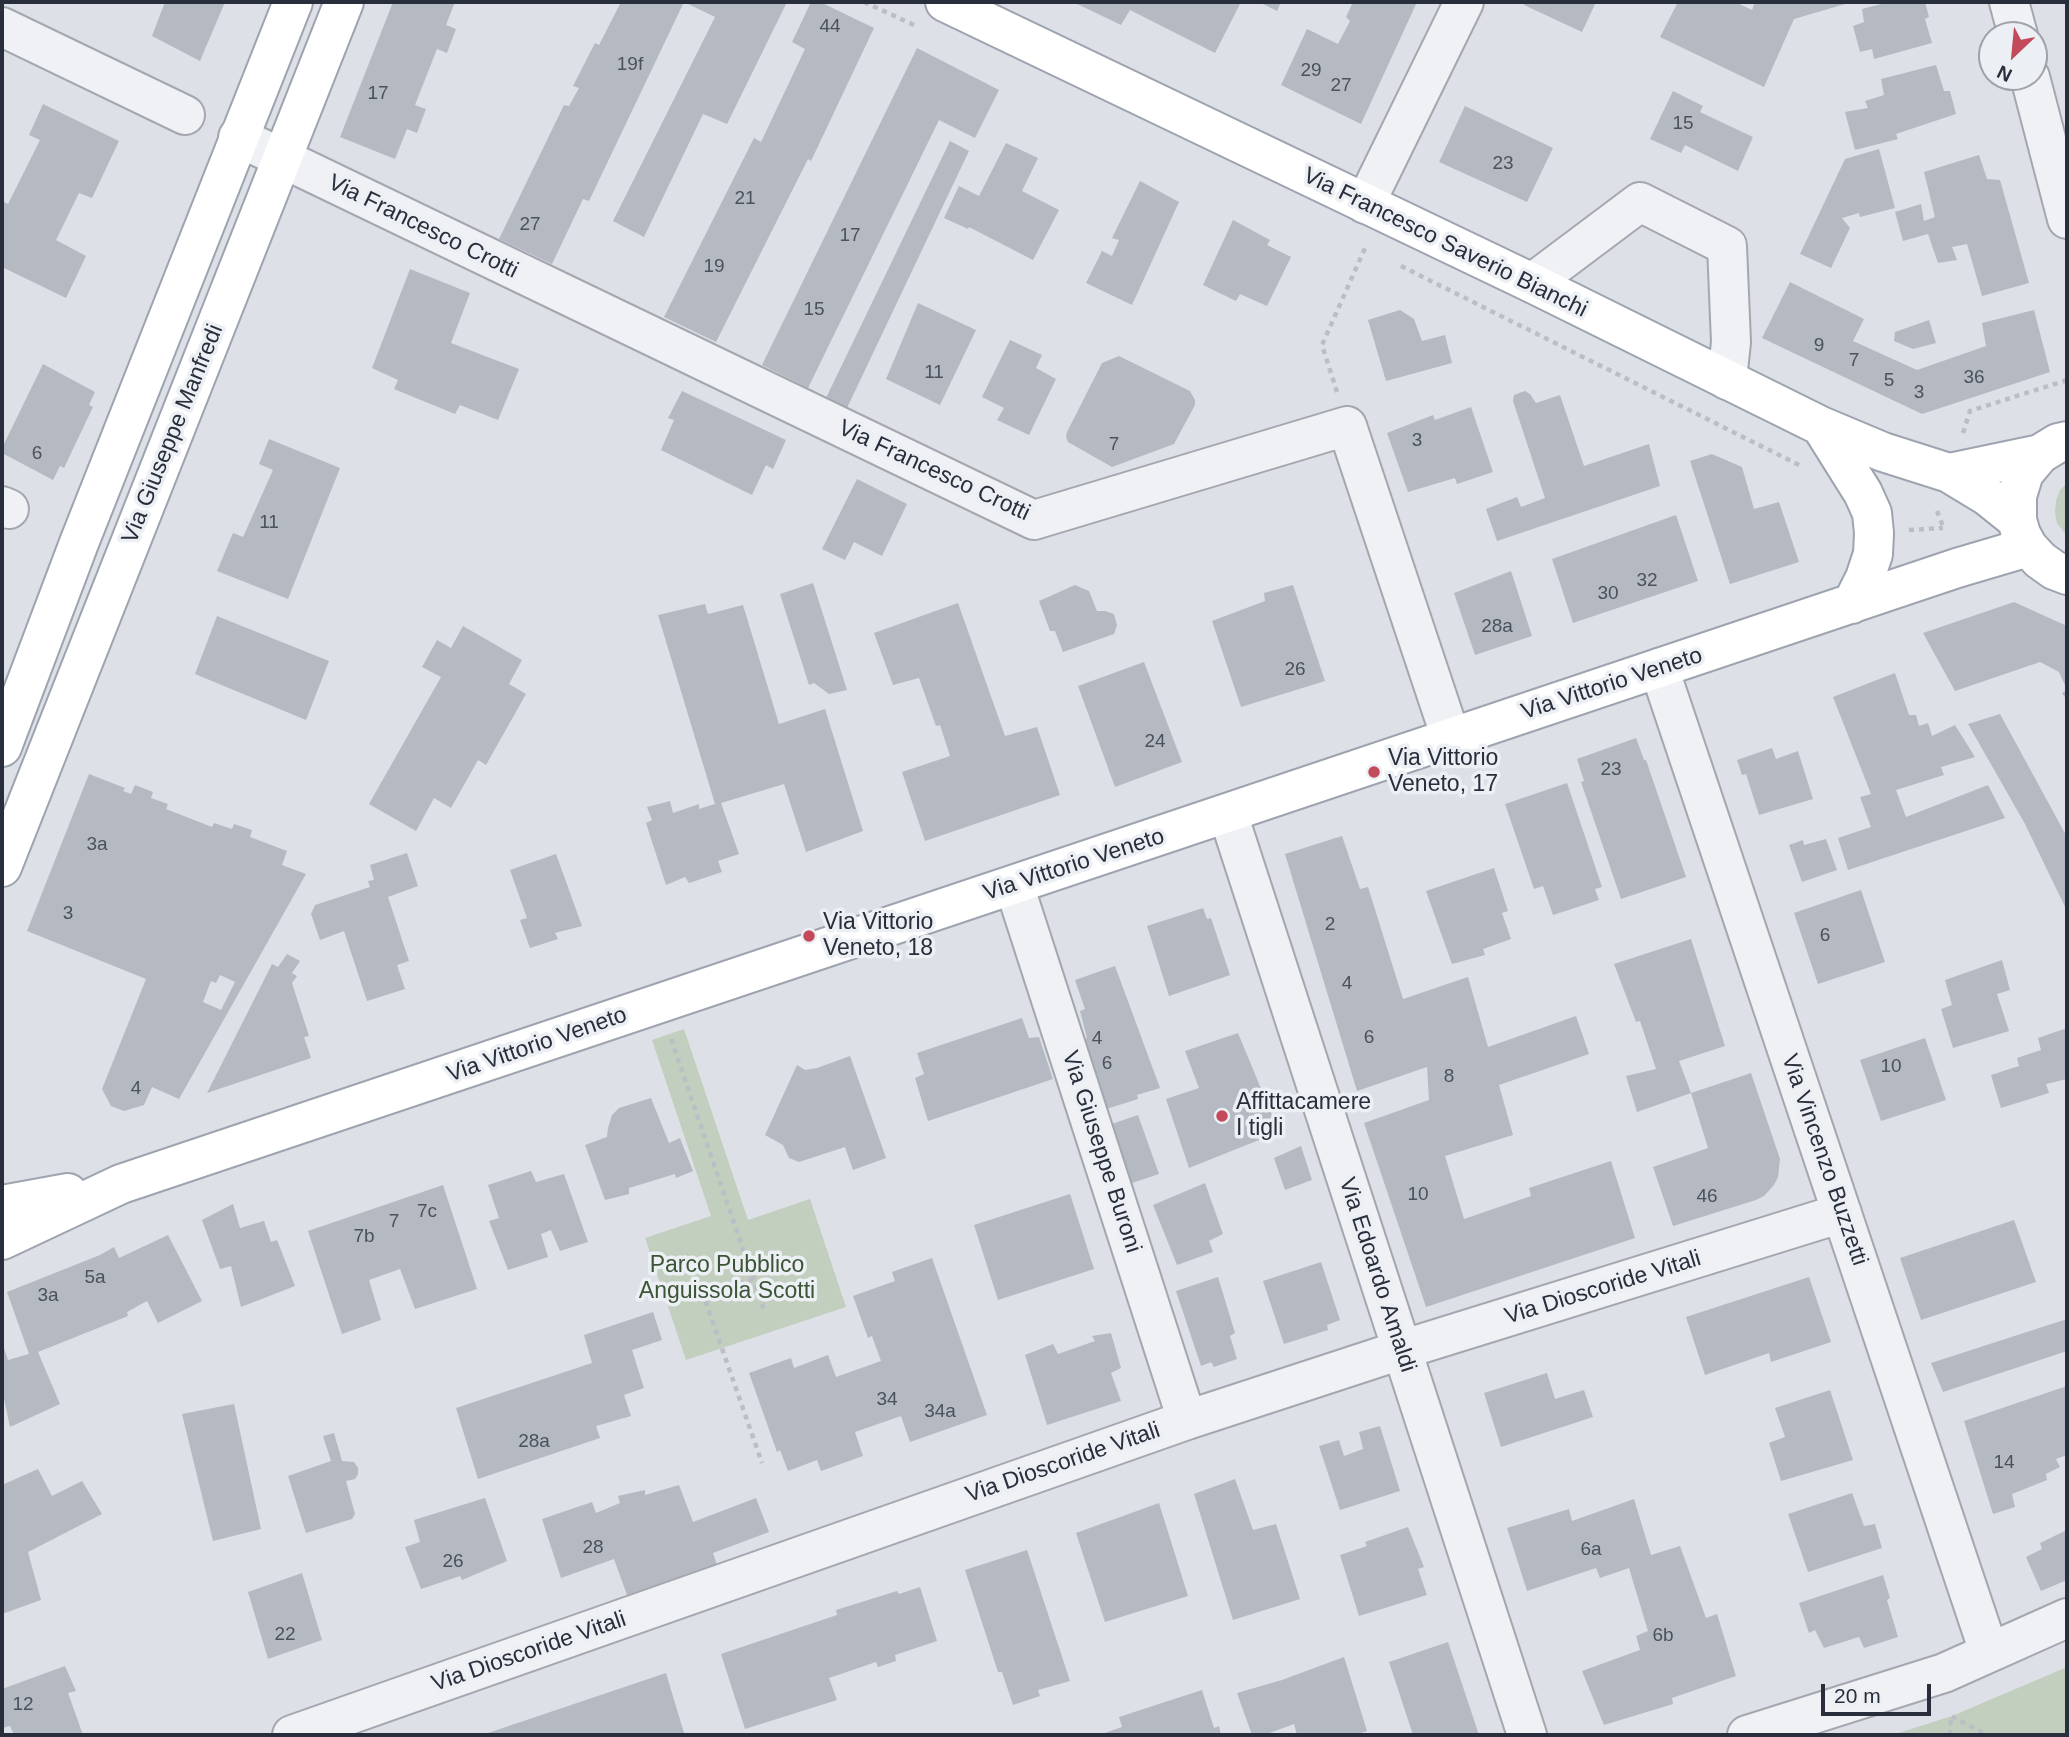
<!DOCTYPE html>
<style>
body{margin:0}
#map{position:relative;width:2069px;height:1737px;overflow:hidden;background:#dde0e6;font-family:Arial,sans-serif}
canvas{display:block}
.frame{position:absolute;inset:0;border:4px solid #282e3b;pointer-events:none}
.north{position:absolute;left:1978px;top:21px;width:70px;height:70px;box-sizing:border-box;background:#eceff3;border:2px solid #9ea2a9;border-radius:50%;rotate:206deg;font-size:19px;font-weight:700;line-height:28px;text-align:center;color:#282e3b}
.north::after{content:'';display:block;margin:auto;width:24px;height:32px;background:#c24a5a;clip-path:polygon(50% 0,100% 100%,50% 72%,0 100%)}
.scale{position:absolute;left:1821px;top:1684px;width:110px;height:32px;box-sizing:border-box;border:4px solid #282e3b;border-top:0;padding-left:9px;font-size:21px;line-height:24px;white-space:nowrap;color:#282e3b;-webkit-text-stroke:5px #eceff3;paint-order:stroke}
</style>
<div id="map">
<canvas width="2069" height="1737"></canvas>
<div class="frame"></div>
<div class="north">N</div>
<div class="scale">20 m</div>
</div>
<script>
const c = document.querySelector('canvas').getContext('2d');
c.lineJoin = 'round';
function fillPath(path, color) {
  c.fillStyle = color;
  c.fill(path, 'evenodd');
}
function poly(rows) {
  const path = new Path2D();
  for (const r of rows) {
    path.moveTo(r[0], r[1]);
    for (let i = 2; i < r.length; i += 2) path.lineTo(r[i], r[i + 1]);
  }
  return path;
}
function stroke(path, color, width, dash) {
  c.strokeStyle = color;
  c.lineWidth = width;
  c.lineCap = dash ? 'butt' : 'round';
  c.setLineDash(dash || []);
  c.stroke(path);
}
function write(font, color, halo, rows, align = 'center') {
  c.font = font + ' Arial,sans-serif';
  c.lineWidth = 7;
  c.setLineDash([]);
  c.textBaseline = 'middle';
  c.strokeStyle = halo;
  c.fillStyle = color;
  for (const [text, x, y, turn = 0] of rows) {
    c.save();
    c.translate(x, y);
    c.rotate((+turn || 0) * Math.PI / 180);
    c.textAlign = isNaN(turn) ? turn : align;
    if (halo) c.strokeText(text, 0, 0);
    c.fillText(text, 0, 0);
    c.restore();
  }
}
const green = poly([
 [2067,483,2067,536,2057,523,2055,512,2056,501,2060,490],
 [684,1029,748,1220,810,1199,846,1307,686,1360,645,1238,711,1216,652,1040],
 [2067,1667,2067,1735,1892,1735,1952,1716]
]);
const building = poly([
 [165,2,225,2,200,61,152,36],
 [393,2,455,2,446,25,456,29,447,53,437,49,415,105,426,109,417,133,407,129,395,159,340,137],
 [621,2,787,2,727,124,703,114,644,237,613,221,715,17,684,2,589,201,583,199,552,264,499,239,564,105,569,106,579,88,573,86,595,43,599,45],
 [811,2,820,2,874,28,811,161,808,159,716,342,664,317,754,138,761,142,805,49,792,42],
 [1073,2,1241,2,1215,53,1130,10,1121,25],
 [1259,2,1281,2,1277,11],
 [1353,2,1417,2,1361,124,1281,85,1307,29,1338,44,1350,21,1346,17],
 [1526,2,1596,2,1582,32,1524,5],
 [1678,2,1735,2,1752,10,1755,2,1852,2,1794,19,1764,87,1660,37],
 [1889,2,1925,2,1929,17,1925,19,1932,43,1874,59,1872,49,1860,52,1853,26,1864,22,1862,9],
 [917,48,999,90,975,138,939,120,808,388,762,365],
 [1936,65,1944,91,1950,91,1956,114,1896,134,1898,139,1855,150,1845,112,1868,108,1865,101,1884,95,1881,79],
 [1673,91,1703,106,1700,112,1753,137,1738,171,1685,145,1681,153,1650,139],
 [43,104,119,141,92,198,79,193,56,240,86,256,66,298,2,267,2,201,8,204,40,140,29,135],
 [1465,106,1553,148,1527,202,1439,162],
 [950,141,969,151,847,408,826,398],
 [1006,143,1038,158,1022,191,1059,210,1033,260,969,227,968,229,944,218,959,186,979,196],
 [1879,149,1895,208,1860,217,1859,213,1842,218,1850,228,1831,268,1800,254,1845,159],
 [1979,155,1987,179,2000,180,2029,283,1982,296,1967,244,1952,247,1957,260,1938,263,1928,234,1903,241,1895,212,1921,204,1924,221,1935,217,1924,172],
 [1140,181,1179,202,1132,305,1086,283,1102,251,1112,256,1119,240,1112,238],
 [1233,220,1270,240,1267,245,1291,257,1267,306,1240,294,1236,301,1203,285],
 [410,269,470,293,451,343,519,369,498,420,460,405,455,414,394,389,398,380,372,368],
 [1790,282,1864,319,1853,341,1917,370,1986,346,1982,323,2034,310,2050,372,1922,414,1762,338],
 [918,303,976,330,940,405,886,379],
 [1400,310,1414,319,1422,341,1445,335,1452,363,1386,381,1368,320],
 [1929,320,1936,343,1913,349,1894,341,1895,332],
 [1010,340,1042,355,1036,368,1056,379,1029,435,997,420,1004,408,982,397],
 [1119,356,1190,391,1195,400,1195,405,1174,444,1112,467,1068,442,1066,437,1067,432,1102,363],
 [43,364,95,392,89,405,93,407,64,468,60,466,53,480,2,453,2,448],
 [682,391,786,440,773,469,766,465,752,495,661,450,674,420,668,418],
 [1525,391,1530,394,1536,403,1560,395,1584,466,1649,444,1660,486,1497,541,1486,509,1517,497,1521,507,1545,498,1513,401,1514,395],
 [1471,407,1493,472,1457,484,1455,478,1408,492,1387,433,1433,415,1435,420],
 [269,439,340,468,288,599,217,571,233,533,243,537,273,470,259,464],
 [1712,454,1742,467,1754,509,1779,502,1799,562,1730,584,1690,461],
 [857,479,907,504,882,556,854,542,845,560,822,549],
 [1676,515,1698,581,1573,623,1552,559],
 [1511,571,1532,636,1475,655,1454,593],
 [813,583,847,690,829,694,814,683,809,685,780,594],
 [1075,585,1089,591,1097,611,1105,611,1114,614,1117,625,1114,634,1063,652,1055,631,1050,631,1039,601],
 [1293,585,1325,681,1241,707,1212,621,1265,601,1264,593],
 [2014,602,2067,626,2067,700,2062,693,2067,690,2059,672,2040,662,1955,691,1923,633],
 [958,603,1005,736,1037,727,1060,795,925,841,902,772,950,756,940,725,936,726,919,678,893,685,874,633],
 [705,604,708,614,743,605,779,724,825,709,863,831,806,852,784,784,721,803,739,854,718,861,722,872,689,883,685,877,666,885,646,823,652,820,647,807,670,801,673,813,699,804,699,809,715,804,658,615],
 [217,616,329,661,306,720,195,674],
 [463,626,522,660,509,684,526,694,486,765,478,760,451,808,434,798,416,831,369,804,441,677,422,667,437,640,451,648],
 [1144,662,1182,762,1115,787,1078,686],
 [1895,673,1909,715,1916,715,1919,726,1928,723,1932,736,1955,725,1975,757,1941,767,1944,775,1896,790,1906,817,1988,785,2005,818,1848,870,1838,838,1871,827,1860,797,1871,794,1833,697],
 [2000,714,2067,837,2067,911,2025,824,1968,724],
 [1636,738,1644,760,1646,760,1686,877,1621,899,1581,782,1584,781,1577,759],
 [1772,748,1776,759,1798,751,1813,799,1759,815,1746,774,1742,775,1737,760],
 [89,774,125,788,123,791,131,794,135,785,153,792,151,798,168,804,166,809,212,827,214,823,232,829,234,824,252,830,250,837,287,851,282,865,306,874,179,1099,152,1087,144,1105,124,1111,111,1106,102,1089,146,979,27,931],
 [220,975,235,982,221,1010,203,1002,211,981,216,983],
 [1567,783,1602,887,1595,889,1599,900,1553,915,1543,886,1534,889,1505,804],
 [1342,836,1360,889,1368,887,1403,999,1468,977,1488,1047,1576,1016,1589,1054,1499,1085,1513,1135,1445,1156,1464,1219,1531,1196,1529,1188,1611,1161,1635,1238,1426,1307,1364,1123,1429,1100,1427,1067,1357,1091,1285,854],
 [1826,839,1837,870,1802,882,1789,845,1803,840,1804,845],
 [407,853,418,886,388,897,409,961,397,965,405,989,367,1001,344,931,320,940,311,914,315,905,370,887,368,881,374,880,370,865],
 [556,854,582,926,555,933,558,939,530,948,520,920,527,918,510,870],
 [1494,868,1508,911,1502,913,1511,939,1483,949,1485,955,1452,964,1426,891],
 [1861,890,1885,962,1818,984,1794,913],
 [1203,908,1207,919,1211,918,1230,975,1169,996,1147,926],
 [1691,939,1725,1046,1679,1061,1691,1093,1637,1112,1626,1076,1656,1069,1640,1021,1636,1022,1614,964],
 [287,954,300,961,292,973,297,976,292,983,309,1036,304,1037,311,1058,207,1093,272,964,278,967],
 [2002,960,2010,990,1997,994,2009,1031,1953,1048,1941,1009,1952,1005,1945,980],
 [1115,966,1160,1088,1137,1095,1138,1099,1103,1110,1076,1042,1087,1038,1080,1011,1085,1009,1075,980],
 [1022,1018,1029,1038,1039,1037,1053,1079,928,1121,915,1078,924,1074,917,1053],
 [2067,1028,2067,1079,2046,1084,2049,1093,2001,1108,1991,1075,2019,1066,2017,1058,2041,1050,2038,1038],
 [1238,1033,1279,1132,1189,1168,1166,1099,1199,1088,1185,1051],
 [1925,1038,1946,1100,1881,1121,1860,1060],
 [850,1056,886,1158,853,1170,845,1147,799,1162,789,1158,783,1145,765,1135,797,1065,805,1070,817,1068],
 [1751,1073,1780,1159,1778,1177,1774,1185,1764,1196,1756,1200,1673,1226,1653,1167,1708,1148,1691,1093],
 [651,1098,669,1143,680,1138,693,1171,676,1178,675,1174,629,1188,629,1194,605,1200,585,1145,607,1137,608,1128,612,1115,619,1108],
 [1138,1115,1159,1174,1129,1184,1109,1125],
 [1301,1146,1312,1180,1285,1190,1274,1158],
 [531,1171,536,1182,564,1174,588,1242,560,1251,551,1230,541,1234,548,1257,508,1270,489,1221,499,1218,488,1185],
 [1205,1183,1223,1234,1209,1241,1213,1252,1177,1265,1153,1205],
 [443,1185,477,1289,415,1309,400,1269,369,1280,381,1320,342,1334,308,1231],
 [1070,1194,1094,1269,998,1300,974,1225],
 [233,1204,240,1228,264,1221,271,1242,277,1240,295,1286,241,1307,231,1266,220,1269,202,1220],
 [2014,1220,2036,1282,1921,1320,1900,1258],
 [168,1235,202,1301,158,1323,147,1301,127,1312,128,1316,38,1352,60,1404,10,1427,2,1389,2,1342,8,1360,29,1354,7,1292,100,1255,114,1247,119,1258],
 [932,1258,987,1415,910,1442,901,1416,855,1432,863,1456,821,1471,817,1460,788,1471,780,1450,777,1452,749,1373,791,1358,794,1368,828,1355,836,1377,881,1361,872,1336,868,1338,853,1296,895,1281,892,1272],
 [1321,1262,1340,1320,1327,1325,1328,1330,1284,1344,1263,1281],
 [1218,1277,1235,1333,1230,1336,1237,1359,1214,1367,1211,1362,1201,1366,1176,1291],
 [1809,1277,1831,1342,1771,1362,1769,1353,1705,1375,1686,1317],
 [653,1312,662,1340,632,1350,644,1388,624,1395,631,1416,596,1426,600,1438,478,1479,456,1408,592,1363,584,1335],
 [2067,1319,2067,1351,1943,1392,1931,1363],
 [1111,1333,1121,1368,1111,1373,1121,1401,1047,1425,1025,1355,1053,1344,1058,1354,1095,1341,1092,1336],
 [1547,1373,1555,1399,1584,1390,1593,1417,1501,1447,1484,1393],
 [2067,1386,2067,1455,2056,1459,2060,1467,2046,1474,2047,1480,2012,1494,2015,1507,1993,1514,1964,1421],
 [1830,1390,1853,1460,1781,1481,1769,1443,1785,1437,1775,1408],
 [234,1404,261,1529,213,1541,182,1414],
 [1380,1426,1400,1491,1340,1510,1319,1446,1339,1440,1344,1456,1363,1449,1359,1432],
 [334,1433,342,1461,354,1462,358,1468,358,1474,355,1479,346,1481,355,1514,352,1519,306,1533,288,1476,331,1461,323,1436],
 [38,1469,52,1496,82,1481,102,1514,28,1552,41,1600,2,1614,2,1485],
 [1235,1479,1253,1530,1276,1524,1300,1599,1233,1620,1194,1494],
 [679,1485,693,1522,756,1498,769,1532,713,1553,717,1565,627,1595,614,1559,561,1578,542,1519,592,1502,596,1513,620,1503,618,1496,645,1490,645,1495],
 [1852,1493,1864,1526,1875,1524,1882,1548,1808,1572,1788,1514],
 [485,1498,507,1561,462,1580,460,1576,421,1589,405,1547,420,1542,414,1520],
 [1634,1499,1651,1555,1680,1546,1706,1618,1717,1614,1736,1676,1672,1698,1673,1704,1604,1725,1582,1671,1640,1650,1636,1636,1648,1631,1629,1568,1600,1578,1596,1568,1527,1591,1507,1528,1569,1509,1572,1521],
 [1159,1503,1188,1596,1105,1622,1076,1533],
 [1408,1527,1424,1567,1418,1569,1427,1595,1359,1616,1340,1555,1367,1546,1365,1542],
 [2067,1530,2067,1580,2041,1591,2026,1557,2042,1549,2040,1543],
 [1027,1550,1070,1681,1038,1690,1040,1696,1013,1705,1002,1672,998,1672,965,1570],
 [302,1573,322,1640,268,1659,248,1592],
 [1883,1575,1890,1598,1887,1600,1898,1637,1864,1648,1859,1637,1824,1648,1815,1630,1809,1633,1799,1603],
 [920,1587,937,1641,895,1655,896,1661,878,1667,876,1662,829,1678,837,1700,745,1729,721,1654,837,1615,836,1610,897,1591,899,1594],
 [1448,1642,1479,1735,1413,1735,1389,1662],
 [1344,1657,1367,1731,1354,1735,1297,1735,1294,1724,1264,1735,1252,1735,1237,1693,1282,1680],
 [65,1666,76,1691,68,1693,83,1735,14,1735,10,1726,2,1728,2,1689],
 [666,1673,684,1733,677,1735,482,1735],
 [1202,1690,1214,1728,1219,1726,1221,1735,1099,1735,1122,1727,1119,1717]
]);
const path = poly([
 [864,2,914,25],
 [1401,266,1801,466],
 [1337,392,1322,345,1365,248],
 [1963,433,1970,411,2067,380],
 [1937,511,1944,529],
 [1909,530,1943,528],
 [671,1039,764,1310],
 [753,1279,703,1294,762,1463],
 [1950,1735,1951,1716,1987,1735]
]);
const minor = poly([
 [2009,2,2018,35],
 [2,27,185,115],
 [2030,77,2067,219],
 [238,137,1034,520,1347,426,1451,738],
 [1365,204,1464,2],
 [1532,283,1640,202,1727,246,1731,342,1727,380],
 [2,506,9,509],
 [1659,668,1989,1652],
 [1228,814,1527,1735],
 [1014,885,1187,1420],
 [292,1735,1187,1420,1401,1350,1842,1213],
 [1747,1735,1944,1673,2067,1618]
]);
const major = poly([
 [945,2,1532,283,1821,426,1883,452,1949,473,1987,496,2017,520],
 [1821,426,1863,493,1872,513,1874,533,1873,554,1865,578,1852,604],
 [2067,441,2058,443,2040,454,2024,473,2017,496,2017,520,2021,534,2028,547,2040,560,2054,570,2067,575],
 [1949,473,2040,454],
 [2,747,79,543,293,2],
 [2,867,344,2],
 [2,1205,68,1193],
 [2,1240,121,1184,1957,568,2028,547]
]);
const markers = [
 [1374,772,7,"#c24a5a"],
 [809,936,7,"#c24a5a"],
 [1222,1116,7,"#c24a5a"]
];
const numberNames = [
 ["44",830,27],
 ["19f",630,65],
 ["29",1311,71],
 ["27",1341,86],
 ["17",378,94],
 ["15",1683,124],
 ["23",1503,164],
 ["21",745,199],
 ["27",530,225],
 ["17",850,236],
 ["19",714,267],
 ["15",814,310],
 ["9",1819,346],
 ["7",1854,361],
 ["11",934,373],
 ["36",1974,378],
 ["5",1889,381],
 ["3",1919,393],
 ["3",1417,441],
 ["7",1114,445],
 ["6",37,454],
 ["11",269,523],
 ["32",1647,581],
 ["30",1608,594],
 ["28a",1497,627],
 ["26",1295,670],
 ["24",1155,742],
 ["23",1611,770],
 ["3a",97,845],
 ["3",68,914],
 ["2",1330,925],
 ["6",1825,936],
 ["4",1347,984],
 ["6",1369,1038],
 ["4",1097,1039],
 ["6",1107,1064],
 ["10",1891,1067],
 ["8",1449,1077],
 ["4",136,1089],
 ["10",1418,1195],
 ["46",1707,1197],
 ["7c",427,1212],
 ["7",394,1222],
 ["7b",364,1237],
 ["5a",95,1278],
 ["3a",48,1296],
 ["34",887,1400],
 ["34a",940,1412],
 ["28a",534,1442],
 ["14",2004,1463],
 ["28",593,1548],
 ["6a",1591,1550],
 ["26",453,1562],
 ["22",285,1635],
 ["6b",1663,1636],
 ["12",23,1705]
];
const streetNames = [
 ["Via Francesco Crotti",423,227,26],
 ["Via Francesco Saverio Bianchi",1445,243,26],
 ["Via Giuseppe Manfredi",173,434,-68],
 ["Via Francesco Crotti",934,471,25],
 ["Via Vittorio Veneto",1612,684,-18],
 ["Via Vittorio Veneto",1074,865,-18],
 ["Via Vittorio Veneto",537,1045,-19],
 ["Via Giuseppe Buroni",1101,1152,72],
 ["Via Vincenzo Buzzetti",1824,1160,71],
 ["Via Edoardo Amaldi",1377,1275,72],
 ["Via Dioscoride Vitali",1603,1288,-17],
 ["Via Dioscoride Vitali",1063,1463,-19],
 ["Via Dioscoride Vitali",529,1652,-19]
];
const poiNames = [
 ["Via Vittorio",1388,759],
 ["Veneto, 17",1388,785],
 ["Via Vittorio",823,923],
 ["Veneto, 18",823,949],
 ["Affittacamere",1236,1103],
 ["I tigli",1236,1129]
];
const parkNames = [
 ["Parco Pubblico",727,1266],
 ["Anguissola Scotti",727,1292]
];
fillPath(green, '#c2cfbf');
fillPath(building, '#b5b9c2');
stroke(minor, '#a3a7af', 42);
stroke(major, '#9da4b0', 42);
stroke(path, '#bbbec4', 4.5, [5, 5]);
stroke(minor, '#eff1f4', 38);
stroke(major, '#fff', 38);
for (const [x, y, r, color] of markers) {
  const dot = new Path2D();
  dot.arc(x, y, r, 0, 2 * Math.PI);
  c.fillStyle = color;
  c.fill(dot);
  stroke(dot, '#eceff3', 2.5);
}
write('19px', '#4b515d', null, numberNames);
write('23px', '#282e3b', '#eceff3', streetNames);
write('23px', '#282e3b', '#eceff3', poiNames, 'left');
write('23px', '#3c5536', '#eceff3', parkNames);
</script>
